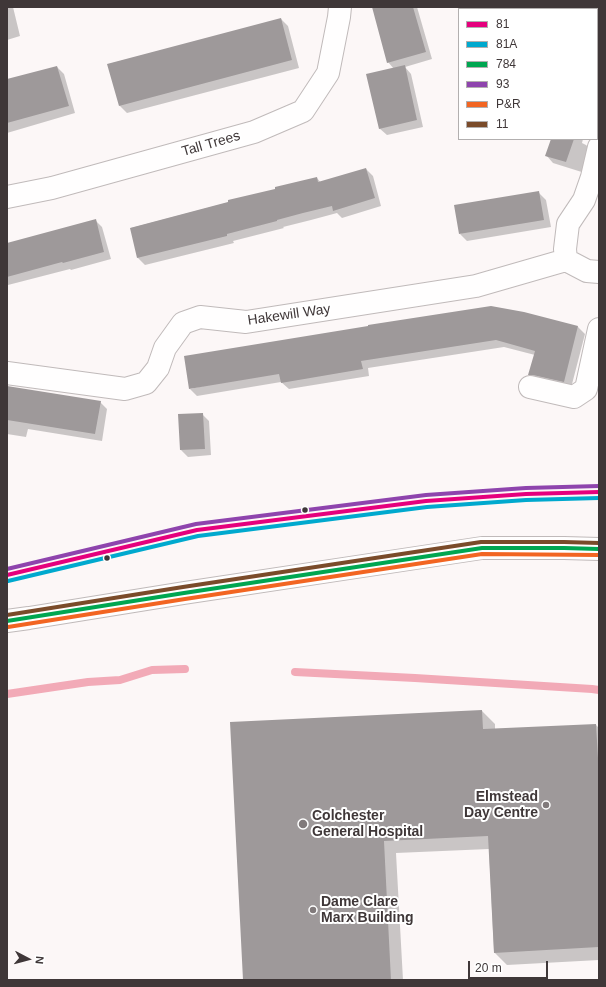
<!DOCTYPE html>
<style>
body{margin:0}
#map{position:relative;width:606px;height:987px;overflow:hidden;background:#fcf7f7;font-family:Helvetica,sans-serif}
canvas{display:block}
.frame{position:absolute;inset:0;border:8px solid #3f3738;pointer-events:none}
.legend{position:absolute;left:458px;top:8px;width:140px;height:132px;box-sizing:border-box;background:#fff;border:1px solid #b2afaf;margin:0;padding:5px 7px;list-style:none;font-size:12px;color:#3f3738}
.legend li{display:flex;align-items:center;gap:8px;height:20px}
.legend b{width:20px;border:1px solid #b2afaf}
.north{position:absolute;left:8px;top:939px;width:40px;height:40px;-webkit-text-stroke:3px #fff;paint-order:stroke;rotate:96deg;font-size:11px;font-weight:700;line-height:16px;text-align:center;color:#3f3738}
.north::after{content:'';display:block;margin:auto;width:14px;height:18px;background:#3f3738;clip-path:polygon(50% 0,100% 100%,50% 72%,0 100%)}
.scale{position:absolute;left:468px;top:961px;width:80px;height:18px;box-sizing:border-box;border:2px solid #3f3738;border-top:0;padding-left:5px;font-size:12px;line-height:14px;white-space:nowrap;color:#3f3738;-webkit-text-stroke:3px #fff;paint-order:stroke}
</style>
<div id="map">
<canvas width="606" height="987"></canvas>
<div class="frame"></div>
<ul class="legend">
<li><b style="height:5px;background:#e5007d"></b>81</li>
<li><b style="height:5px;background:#00a9ce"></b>81A</li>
<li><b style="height:5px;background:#00a651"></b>784</li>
<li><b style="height:5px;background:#8e44ad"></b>93</li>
<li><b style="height:5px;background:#f26522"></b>P&amp;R</li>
<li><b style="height:5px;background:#7a4b2a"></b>11</li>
</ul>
<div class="north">N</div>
<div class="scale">20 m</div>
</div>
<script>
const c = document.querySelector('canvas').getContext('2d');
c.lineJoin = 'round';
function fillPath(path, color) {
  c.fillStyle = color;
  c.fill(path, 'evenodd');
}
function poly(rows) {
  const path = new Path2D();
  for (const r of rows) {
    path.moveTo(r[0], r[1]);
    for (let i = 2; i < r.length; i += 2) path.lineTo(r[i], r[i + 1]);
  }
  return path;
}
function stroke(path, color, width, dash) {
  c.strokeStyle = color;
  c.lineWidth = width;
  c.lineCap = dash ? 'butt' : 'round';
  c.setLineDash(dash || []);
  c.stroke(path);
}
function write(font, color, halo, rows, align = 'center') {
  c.font = font + ' Helvetica,sans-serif';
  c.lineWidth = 4;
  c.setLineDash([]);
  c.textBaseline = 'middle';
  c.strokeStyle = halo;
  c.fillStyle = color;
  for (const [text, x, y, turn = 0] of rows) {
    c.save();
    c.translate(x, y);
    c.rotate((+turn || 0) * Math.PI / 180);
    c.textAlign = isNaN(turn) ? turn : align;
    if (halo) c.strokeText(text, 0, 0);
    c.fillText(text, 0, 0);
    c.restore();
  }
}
const shadow = poly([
 [7,7,13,7,20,36,7,40],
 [383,7,417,7,432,59,405,67,411,74,423,127,387,135,379,128,394,69,388,62],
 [554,7,599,7,599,17,597,21,597,9,555,9],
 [281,19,288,26,299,68,127,113,120,106,109,64],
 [57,67,64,74,75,113,7,133,7,81],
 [552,139,583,139,582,143,586,145,594,152,588,174,553,163,546,155],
 [366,169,373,176,381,206,342,218,337,213,311,220,283,227,284,228,233,241,234,243,145,265,138,258,131,228,276,190,317,178,321,183],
 [539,193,546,200,551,227,467,241,460,234],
 [95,220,102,227,111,259,71,270,70,269,8,285,7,284,7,244],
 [524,313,578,327,585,334,571,388,537,382,530,375,535,355,504,347,368,368,369,376,289,389,281,382,197,396,190,389],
 [7,387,100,402,107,409,102,441,28,429,26,437,7,434],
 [202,414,209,421,211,455,188,457,181,450],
 [482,711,495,724,495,730,596,725,599,728,599,960,507,965,494,952,489,849,396,853,403,980,244,980]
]);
const stream = poly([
 [295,672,415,678,592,689,599,690],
 [7,694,88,682,120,680,152,670,185,669]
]);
const building = poly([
 [372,7,413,7,426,52,387,63],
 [281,18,292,60,119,106,107,64],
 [405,65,417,120,379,129,366,74],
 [57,66,69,106,7,123,7,79],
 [551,139,574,139,566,162,545,156],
 [366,168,375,198,333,211,332,206,303,213,277,220,277,221,227,234,227,236,137,258,130,228,228,202,228,200,275,189,275,187,317,177,318,182],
 [539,191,544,220,459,234,454,205],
 [96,219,104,252,63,263,62,262,7,277,7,243],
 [491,306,524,312,578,326,564,382,533,375,528,375,535,351,496,340,361,361,363,369,281,383,279,374,189,389,184,356,368,326,368,325],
 [7,386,101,401,95,434,7,420],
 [203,413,205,449,180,450,178,414],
 [482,710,483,729,596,724,598,758,599,758,599,947,494,953,488,836,384,841,391,980,243,980,230,722]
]);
const minor = poly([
 [597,84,599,96],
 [7,197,52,188,254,132,303,111,328,73,339,17,340,7],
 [566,260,565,249,568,224,584,200,592,177,599,147],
 [7,373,125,389,146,383,158,368,165,348,183,323,200,317,246,322,476,286,566,260,587,271,599,272],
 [530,387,574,397,586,389,599,329]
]);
const major = poly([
 [7,621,29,618,184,593,482,548,564,548,599,549]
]);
const bus1 = poly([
 [7,575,197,530,426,501,526,494,599,492]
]);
const bus2 = poly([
 [8,581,198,536,427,507,526,500,599,498]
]);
const bus3 = poly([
 [7,621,184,593,482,548,564,548,599,549]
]);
const bus4 = poly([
 [7,569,196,524,426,495,526,488,599,486]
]);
const bus5 = poly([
 [8,627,185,599,482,554,599,555]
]);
const bus6 = poly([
 [7,615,183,587,481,542,564,542,599,543]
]);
const markers = [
 [305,510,3.5,"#3f3738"],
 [107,558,3.5,"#3f3738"],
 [546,805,4,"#817a7b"],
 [303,824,5,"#817a7b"],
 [313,910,4,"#817a7b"]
];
const streetNames = [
 ["Tall Trees",211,144,-16],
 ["Hakewill Way",289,315,-8]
];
const poiNames = [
 ["Elmstead",538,797,"right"],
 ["Day Centre",538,813,"right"],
 ["Colchester",312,816],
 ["General Hospital",312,832],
 ["Dame Clare",321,902],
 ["Marx Building",321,918]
];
fillPath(shadow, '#0003');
stroke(stream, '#f2aab7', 8);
fillPath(building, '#9e999a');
stroke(minor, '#c0baba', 24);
stroke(major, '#c0baba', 24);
stroke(minor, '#fffefe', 22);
stroke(major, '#fffefe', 22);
stroke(bus1, '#e5007d', 4);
stroke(bus2, '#00a9ce', 4);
stroke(bus3, '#00a651', 4);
stroke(bus4, '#8e44ad', 4);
stroke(bus5, '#f26522', 4);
stroke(bus6, '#7a4b2a', 4);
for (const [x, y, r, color] of markers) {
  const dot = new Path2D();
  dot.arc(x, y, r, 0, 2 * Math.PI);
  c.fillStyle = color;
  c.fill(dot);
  stroke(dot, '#fff', 1.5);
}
write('14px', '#3f3738', '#fff', streetNames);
write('bold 14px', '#3f3738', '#fff', poiNames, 'left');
</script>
